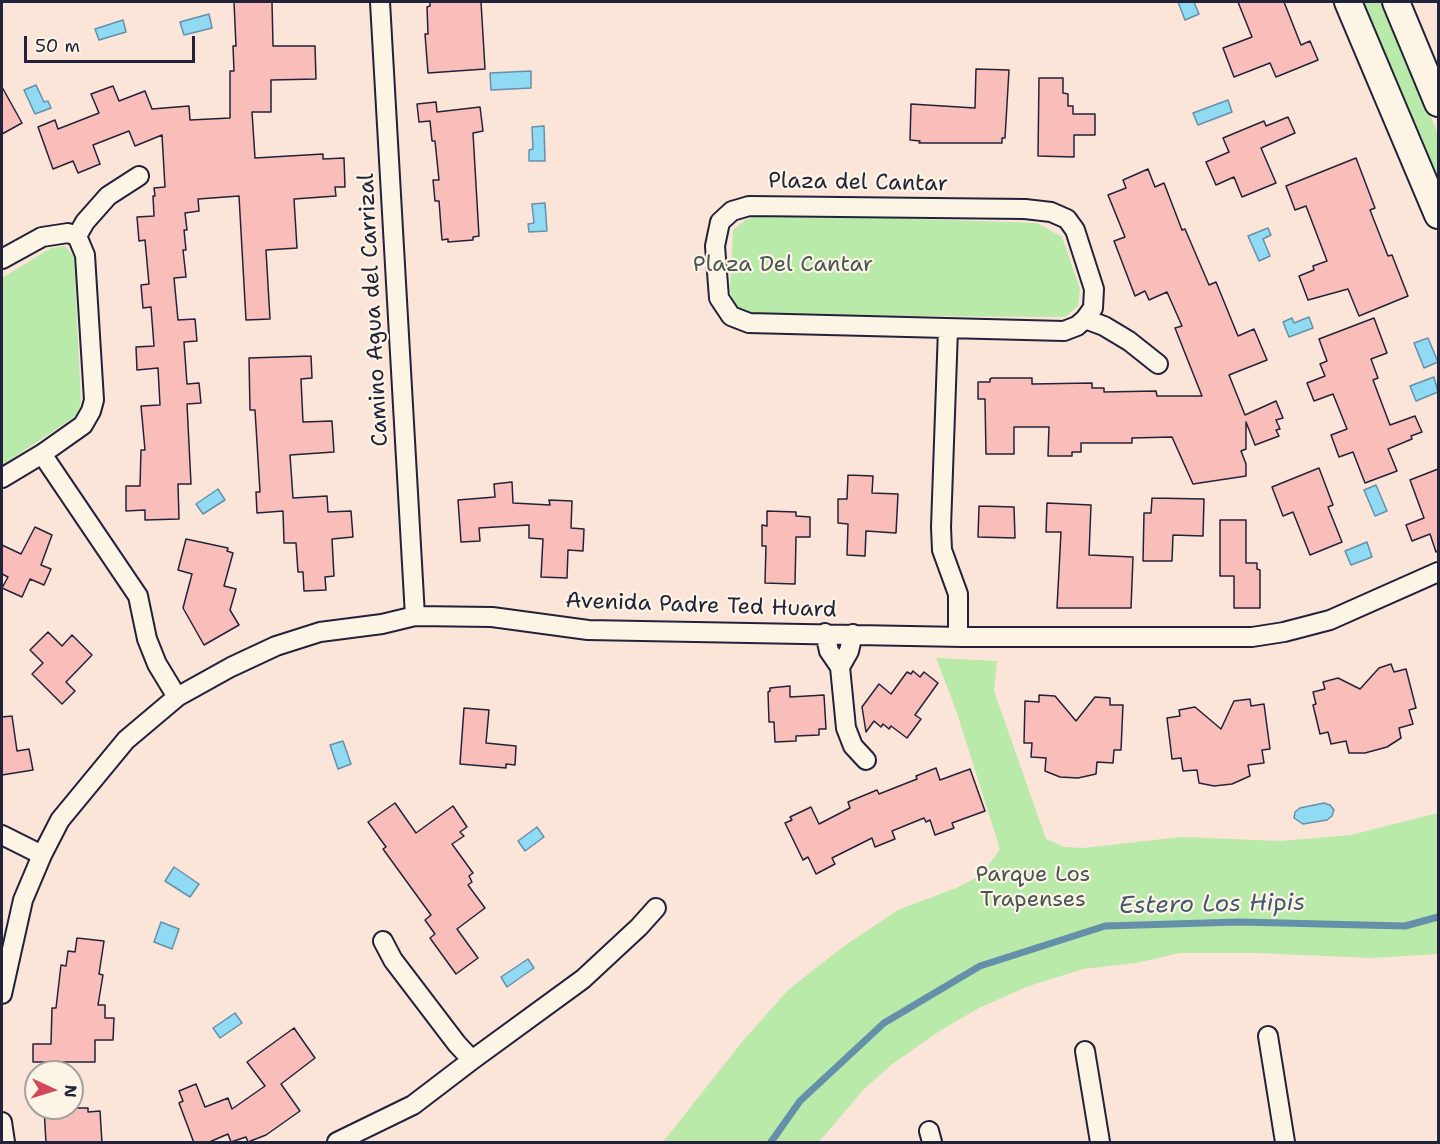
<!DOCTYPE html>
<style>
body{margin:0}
#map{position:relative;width:1440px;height:1144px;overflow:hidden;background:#fbe4d8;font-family:"Shantell Sans",sans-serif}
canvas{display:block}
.frame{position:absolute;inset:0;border:3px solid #22223b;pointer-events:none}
.north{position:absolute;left:24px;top:1060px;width:60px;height:60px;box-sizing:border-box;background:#fcf5e5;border:2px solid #a5a1a1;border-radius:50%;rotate:94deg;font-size:16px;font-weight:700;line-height:24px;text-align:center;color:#22223b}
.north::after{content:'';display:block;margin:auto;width:21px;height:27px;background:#d1495b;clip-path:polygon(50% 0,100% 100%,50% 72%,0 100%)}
.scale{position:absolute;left:24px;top:36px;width:171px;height:27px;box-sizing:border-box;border:3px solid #22223b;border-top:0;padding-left:8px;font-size:18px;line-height:21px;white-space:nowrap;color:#22223b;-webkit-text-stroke:4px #fcf5e5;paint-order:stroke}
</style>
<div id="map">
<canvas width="1440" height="1144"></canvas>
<div class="frame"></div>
<div class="north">N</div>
<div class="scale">50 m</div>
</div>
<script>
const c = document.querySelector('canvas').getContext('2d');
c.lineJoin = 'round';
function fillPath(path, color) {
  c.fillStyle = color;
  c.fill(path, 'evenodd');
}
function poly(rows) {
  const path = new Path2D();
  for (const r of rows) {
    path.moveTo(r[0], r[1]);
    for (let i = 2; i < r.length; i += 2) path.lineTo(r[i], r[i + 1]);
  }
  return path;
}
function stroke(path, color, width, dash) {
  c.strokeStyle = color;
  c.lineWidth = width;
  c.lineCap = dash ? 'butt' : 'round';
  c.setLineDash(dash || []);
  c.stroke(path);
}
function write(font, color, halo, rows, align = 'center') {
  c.font = font + ' "Shantell Sans",sans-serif';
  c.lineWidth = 4.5;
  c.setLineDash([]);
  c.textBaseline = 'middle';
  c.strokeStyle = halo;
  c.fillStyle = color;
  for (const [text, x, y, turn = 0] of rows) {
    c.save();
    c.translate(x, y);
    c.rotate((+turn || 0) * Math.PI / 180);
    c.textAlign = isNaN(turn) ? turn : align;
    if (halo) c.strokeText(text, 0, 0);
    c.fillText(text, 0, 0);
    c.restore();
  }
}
const green = poly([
 [1361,2,1382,2,1416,80,1438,134,1438,182],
 [768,214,1037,223,1062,237,1080,289,1078,306,1065,317,754,315,740,309,733,302,730,290,733,230,747,219],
 [65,246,74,257,81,403,76,416,2,465,2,278,51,248],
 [936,658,997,661,994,691,1046,839,1064,847,1083,848,1181,837,1281,841,1351,835,1438,813,1438,954,1373,958,1256,953,1180,953,1136,963,1083,969,1026,987,981,1007,941,1030,891,1065,863,1090,819,1142,663,1142,742,1042,789,989,847,944,898,910,956,888,982,875,1000,849,956,710]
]);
const water = poly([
 [1178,2,1194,2,1199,14,1185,20,1178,2],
 [209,14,212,28,184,35,180,22,209,14],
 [123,20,126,32,99,40,95,29,123,20],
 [531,71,531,88,491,90,490,73,531,71],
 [36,85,44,102,48,101,51,108,35,114,24,90,36,85],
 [1228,100,1232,112,1198,125,1193,113,1228,100],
 [544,126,545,161,529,161,529,150,533,149,532,127,544,126],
 [545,203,547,231,529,232,528,224,534,223,532,204,545,203],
 [1268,228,1271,235,1263,239,1270,256,1259,261,1248,236,1268,228],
 [1309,317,1313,328,1289,337,1283,322,1292,318,1294,323,1309,317],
 [1428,338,1438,362,1424,368,1414,343,1428,338],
 [1434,377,1438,392,1416,401,1410,386,1434,377],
 [1376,485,1387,511,1375,516,1364,490,1376,485],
 [218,489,225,500,203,514,196,504,218,489],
 [1367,542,1372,557,1351,565,1345,551,1367,542],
 [343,741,351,764,338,769,330,745,343,741],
 [1324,803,1330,805,1334,810,1332,816,1327,820,1303,824,1294,818,1295,812,1300,808,1324,803],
 [537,827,544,837,525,851,518,841,537,827],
 [174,867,199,884,190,897,165,881,174,867],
 [161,922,179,929,172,949,154,942,161,922],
 [528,959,534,968,507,987,501,977,528,959],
 [235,1013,242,1023,220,1038,213,1028,235,1013]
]);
const stream = poly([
 [771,1142,800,1101,884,1023,980,966,1105,926,1239,922,1405,926,1438,917]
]);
const building = poly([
 [234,2,272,2,273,46,315,46,316,79,271,80,271,112,252,112,255,158,323,154,323,159,344,158,345,187,335,187,336,196,294,199,297,248,266,250,270,319,246,320,239,196,198,199,199,211,185,213,187,230,184,230,186,250,183,250,186,277,174,278,178,320,195,319,197,341,184,342,187,384,199,383,201,403,187,404,191,484,178,484,179,519,145,520,145,510,126,511,126,486,140,486,141,450,145,450,141,406,160,405,158,368,137,370,136,347,154,346,151,307,143,308,141,285,149,284,145,240,139,241,137,217,154,216,153,196,155,196,154,188,165,187,162,135,135,146,129,131,93,145,100,164,78,173,73,161,53,169,38,127,55,120,58,129,99,113,91,94,113,86,119,101,145,91,152,109,189,106,190,120,230,118,230,71,234,71,233,46,236,46,234,2],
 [430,2,481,2,485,69,428,73,425,34,428,34,427,7,430,6,430,2],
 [1238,2,1284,2,1301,45,1310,41,1318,60,1276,77,1270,63,1234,77,1223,48,1252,37,1238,2],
 [976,69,1009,70,1005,138,1002,138,1002,143,919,143,920,141,910,140,911,104,975,108,976,69],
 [1039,78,1063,78,1063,93,1068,94,1068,106,1073,106,1073,114,1095,114,1095,135,1074,135,1074,157,1038,156,1039,78],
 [2,87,22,123,2,134,2,87],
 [436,102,437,112,480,107,483,131,473,133,479,236,473,237,473,240,448,242,448,239,442,240,439,201,435,201,433,180,439,180,435,141,432,141,430,121,419,122,417,104,436,102],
 [1288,117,1295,133,1261,148,1276,183,1242,197,1234,177,1216,185,1206,162,1229,152,1223,138,1264,121,1266,126,1288,117],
 [1356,158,1375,208,1370,210,1388,256,1392,255,1408,296,1359,316,1348,289,1308,300,1299,276,1314,270,1313,266,1327,261,1306,206,1295,210,1286,186,1356,158],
 [1148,169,1155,187,1164,183,1182,230,1185,229,1209,285,1216,282,1238,336,1254,329,1267,360,1229,375,1245,415,1276,401,1283,418,1276,420,1280,429,1276,430,1279,436,1255,445,1246,422,1246,449,1241,451,1246,464,1246,476,1193,484,1172,437,1132,438,1132,443,1081,443,1081,452,1072,452,1072,456,1048,456,1049,427,1014,427,1014,454,986,454,985,399,978,399,978,382,990,382,990,379,992,378,1032,378,1032,384,1092,383,1092,388,1104,388,1104,392,1156,391,1157,396,1202,396,1175,328,1182,326,1167,292,1149,300,1145,291,1135,296,1114,241,1125,237,1108,195,1126,188,1123,180,1148,169],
 [1374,318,1387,353,1371,359,1378,378,1373,380,1390,425,1415,416,1422,432,1411,436,1412,439,1388,449,1397,471,1365,483,1353,452,1339,457,1331,435,1347,429,1333,394,1314,401,1307,383,1325,376,1320,364,1327,361,1319,339,1374,318],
 [311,356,312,378,301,379,303,422,332,421,334,452,290,455,293,498,327,496,328,512,351,511,353,537,332,539,334,576,325,577,326,590,304,591,303,572,298,572,296,543,284,543,283,511,257,513,256,492,260,492,255,410,250,410,249,358,311,356],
 [1319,468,1333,505,1328,507,1342,542,1310,555,1293,512,1283,516,1272,487,1319,468],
 [1438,469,1438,551,1436,552,1430,534,1412,541,1406,525,1424,518,1410,480,1438,469],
 [848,475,873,476,872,493,898,494,896,533,866,531,865,556,847,555,848,524,838,523,838,499,847,499,848,475],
 [512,482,513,503,550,505,549,500,572,501,571,528,584,529,583,551,568,550,567,578,541,577,543,539,529,538,529,525,479,528,480,541,461,542,458,500,495,497,494,484,512,482],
 [1152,498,1204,499,1203,536,1173,535,1172,561,1143,561,1144,513,1151,513,1152,498],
 [1047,503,1091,505,1089,555,1133,557,1131,608,1057,608,1061,532,1046,532,1047,503],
 [979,506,1014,507,1015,538,978,537,979,506],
 [767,511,796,512,796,516,810,517,810,537,796,537,795,584,765,583,766,546,762,546,762,525,767,526,767,511],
 [1220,520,1246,520,1246,563,1257,563,1257,569,1260,570,1260,608,1234,608,1234,576,1220,576,1220,520],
 [35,527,52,535,41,565,51,569,44,585,30,579,22,597,2,588,8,577,2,574,2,545,21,554,35,527],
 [186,539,228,548,227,551,233,553,224,586,236,589,230,610,239,625,204,645,183,608,192,574,178,570,186,539],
 [48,632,62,646,72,635,92,655,66,682,75,691,62,704,32,674,43,663,30,650,48,632],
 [1391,664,1394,672,1406,669,1416,708,1409,710,1413,724,1399,728,1401,738,1387,747,1365,753,1349,753,1346,741,1331,744,1328,732,1320,734,1313,705,1316,704,1313,692,1325,689,1323,682,1338,678,1360,689,1379,668,1391,664],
 [913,671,920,677,924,672,938,683,915,715,921,719,907,738,891,726,889,729,883,724,881,727,874,721,866,732,862,707,879,684,891,694,907,672,911,674,913,671],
 [790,686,790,697,824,695,826,729,819,729,819,735,796,736,796,741,775,742,774,722,769,722,768,692,770,691,770,688,790,686],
 [1039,695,1055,696,1076,721,1095,697,1110,698,1110,705,1123,705,1121,750,1114,750,1113,763,1097,762,1096,774,1078,778,1060,777,1045,771,1046,758,1031,757,1032,743,1024,743,1025,701,1039,702,1039,695],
 [1250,699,1251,706,1264,704,1270,749,1262,750,1264,763,1248,765,1250,776,1232,784,1214,786,1199,783,1197,770,1183,771,1181,758,1172,759,1167,718,1180,716,1179,710,1195,707,1221,729,1234,701,1250,699],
 [464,708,489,710,486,743,516,746,515,765,506,764,506,768,460,764,464,708],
 [12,716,17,751,29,749,33,770,2,775,2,717,12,716],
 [936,768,940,780,970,769,985,811,952,823,954,828,935,835,930,820,926,822,924,818,892,831,895,839,875,847,872,838,832,858,835,864,816,874,808,857,803,860,785,823,792,820,790,817,811,807,819,824,850,808,848,802,877,790,879,794,917,779,916,776,936,768],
 [395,803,416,833,453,806,467,827,460,832,464,836,452,844,473,873,469,876,472,882,468,885,485,908,457,929,478,958,456,974,430,938,435,934,425,920,431,915,383,849,386,847,368,822,395,803],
 [77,938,104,941,99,974,103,975,98,1005,105,1005,105,1018,114,1018,113,1040,95,1040,95,1062,33,1062,33,1044,51,1044,52,1008,56,1008,61,965,66,966,68,951,75,952,77,938],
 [294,1028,315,1058,281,1084,300,1111,266,1135,248,1142,246,1137,231,1142,228,1134,207,1143,194,1143,179,1103,183,1101,179,1091,196,1084,205,1107,228,1098,232,1109,265,1086,247,1062,294,1028],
 [44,1108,88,1108,88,1112,100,1111,102,1143,46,1143,44,1108]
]);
const street = poly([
 [380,2,415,616],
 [749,206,1025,209,1051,212,1067,219,1075,230,1094,289,1093,308,1085,319,1077,326,1064,331,749,323,731,316,719,298,715,246,720,222,732,211,749,206],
 [77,236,85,222,108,196,139,176],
 [2,259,42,237,68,233,77,236,85,255,94,400,91,411,83,425,42,454,2,478],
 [1085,319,1104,326,1129,341,1158,364],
 [948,329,941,527,942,550,958,594,958,637],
 [42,454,138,596,147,639,157,664,177,697],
 [825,633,829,651,840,667,846,728,853,746,866,760],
 [840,667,849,651,853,634],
 [2,835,42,855],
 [383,941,393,960,457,1044,472,1060],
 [2,994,23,900,42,855,60,820,126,740,177,697,231,667,276,646,320,632,382,624,415,616,492,617,588,630,963,637,1252,637,1284,632,1330,620,1438,572],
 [1268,1036,1285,1142],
 [1085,1051,1100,1142],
 [2,1122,5,1142],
 [929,1131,932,1142],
 [337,1142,413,1105,472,1060,583,979,639,927,656,908]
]);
const secondary = poly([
 [1348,2,1438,215],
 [1396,2,1438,103]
]);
const streetNames = [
 ["Plaza del Cantar",858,183,1],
 ["Camino Agua del Carrizal",374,310,-93],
 ["Avenida Padre Ted Huard",701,606,2]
];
const parkNames = [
 ["Plaza Del Cantar",783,265],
 ["Parque Los",1033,875],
 ["Trapenses",1033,900]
];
const waterNames = [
 ["Estero Los Hipis",1212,905,-1]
];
fillPath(green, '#b9eaa9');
fillPath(water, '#91daf3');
stroke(water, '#6590a9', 1.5);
stroke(stream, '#6590a9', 7);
fillPath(building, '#f9bdba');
stroke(building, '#22223b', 1.5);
stroke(street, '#22223b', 22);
stroke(secondary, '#22223b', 30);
stroke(street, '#fcf5e5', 18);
stroke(secondary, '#fcf5e5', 26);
write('22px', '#22223b', '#fcf5e5', streetNames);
write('22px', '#485456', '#fcf5e5', parkNames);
write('italic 24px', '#435972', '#fcf5e5', waterNames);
</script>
